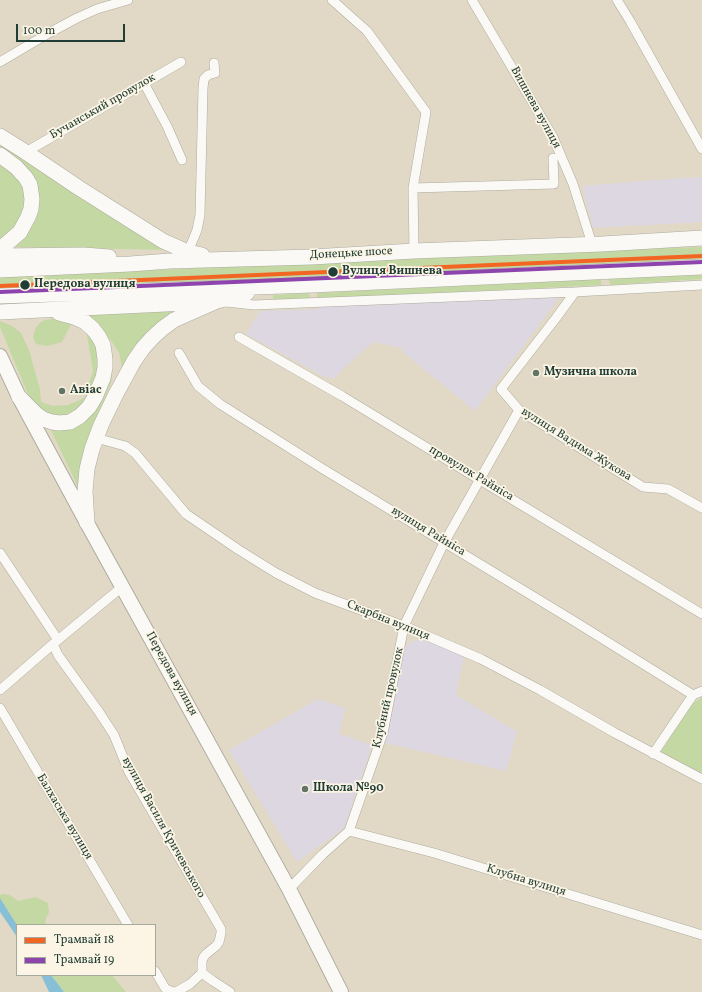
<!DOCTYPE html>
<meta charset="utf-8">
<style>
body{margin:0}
#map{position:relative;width:702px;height:992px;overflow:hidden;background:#e1d9c6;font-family:Vollkorn,serif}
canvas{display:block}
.legend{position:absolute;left:16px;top:924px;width:140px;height:52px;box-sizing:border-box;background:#fcf5e5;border:1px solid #a4ab9e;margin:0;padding:5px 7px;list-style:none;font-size:12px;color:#1f3d34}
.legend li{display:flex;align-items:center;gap:8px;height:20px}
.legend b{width:20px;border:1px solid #a4ab9e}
.scale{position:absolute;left:16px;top:24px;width:109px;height:18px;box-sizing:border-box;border:2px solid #1f3d34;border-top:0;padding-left:5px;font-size:12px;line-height:14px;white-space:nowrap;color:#1f3d34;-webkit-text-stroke:3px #fcf5e5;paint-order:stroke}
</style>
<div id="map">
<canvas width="702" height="992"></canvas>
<ul class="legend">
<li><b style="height:5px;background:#f26522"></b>Трамвай 18</li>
<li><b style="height:5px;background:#8e44ad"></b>Трамвай 19</li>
</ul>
<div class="scale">100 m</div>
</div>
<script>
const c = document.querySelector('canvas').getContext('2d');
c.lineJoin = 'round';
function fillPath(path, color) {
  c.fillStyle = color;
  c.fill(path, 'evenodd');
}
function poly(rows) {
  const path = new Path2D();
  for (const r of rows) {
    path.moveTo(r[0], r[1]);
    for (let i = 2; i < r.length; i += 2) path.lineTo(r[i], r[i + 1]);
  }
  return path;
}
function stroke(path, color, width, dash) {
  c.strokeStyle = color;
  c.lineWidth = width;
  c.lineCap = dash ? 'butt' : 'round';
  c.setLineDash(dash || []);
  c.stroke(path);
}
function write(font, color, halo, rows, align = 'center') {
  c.font = font + ' Vollkorn,serif';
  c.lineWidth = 3.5;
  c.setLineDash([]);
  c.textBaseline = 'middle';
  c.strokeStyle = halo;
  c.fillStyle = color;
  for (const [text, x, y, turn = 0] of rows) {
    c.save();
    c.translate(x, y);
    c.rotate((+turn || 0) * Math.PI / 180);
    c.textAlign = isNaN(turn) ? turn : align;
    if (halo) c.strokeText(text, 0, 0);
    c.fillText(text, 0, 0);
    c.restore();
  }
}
const built = poly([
 [702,177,702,222,593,228,582,186,681,178],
 [523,295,524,299,559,298,475,411,404,353,402,348,373,342,344,368,334,379,323,376,246,334,260,311,318,309,318,304],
 [429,639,464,656,456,695,517,732,506,771,385,743,403,649,413,641],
 [318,699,345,708,339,734,372,745,344,828,297,862,229,750]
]);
const green = poly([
 [0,141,172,250,13,247,31,229,37,217,38,209,0,148],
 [0,161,24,182,27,213,0,243],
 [702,247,702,261,0,293,0,276,110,272,599,250],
 [702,273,702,279,610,285,609,278],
 [601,279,601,285,317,299,317,293],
 [309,293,310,299,275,301,273,299,273,297,274,295],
 [183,309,123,367,122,367,119,353,112,342,103,330,89,317,91,314],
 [57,318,73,321,62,342,47,346,36,344,33,337,36,327,41,322,45,320],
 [0,321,12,326,21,333,29,350,40,389,41,402,53,406,68,405,84,398,93,371,87,335,91,334,101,358,91,394,73,415,52,419,30,399,0,327],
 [111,367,112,377,111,383,101,407,80,491,48,424,68,427],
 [702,697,702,773,661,752,690,706],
 [3,894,10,895,18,901,36,897,48,903,49,912,45,921,47,925,17,925,0,898,0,895],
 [51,975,112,975,126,992,64,992]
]);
const water = poly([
 [0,898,17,925,17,937,0,912],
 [41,975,51,975,64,992,49,992]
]);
const minor = poly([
 [332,0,367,31,426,112,413,188,414,251],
 [472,0,553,137,573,184,592,244],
 [617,0,630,21,702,149],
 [0,62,49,33,77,18,97,9,128,0],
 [144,83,167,126,182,160],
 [24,151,31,149,181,62],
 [413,188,554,184,553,158],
 [188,252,197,230,200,215,203,88,204,79,208,75,215,73,214,63],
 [575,292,556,318,501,389,519,410,643,487,668,489,702,508],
 [226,302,254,305,575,292,702,285],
 [239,337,342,396,480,480,702,614],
 [179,353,198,386,220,404,323,469,569,618,693,695],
 [96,438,125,446,135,453,145,465,186,514,239,550,276,573,315,593,404,626,481,659,540,690,615,733,702,779],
 [0,553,58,640],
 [53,644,58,655,99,712,114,735,129,772,221,929,221,933,219,942,216,946,206,954,203,958,202,962,202,973],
 [0,690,53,644,122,587],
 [0,708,128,925],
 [653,754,693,695,702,691],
 [349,831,434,853,702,935],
 [289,889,323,854,349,831,383,733,404,626,444,543,519,410],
 [155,971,165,988,168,990,174,992],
 [202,973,213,981,230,992],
 [176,992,190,984,202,973]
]);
const primary = poly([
 [0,356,19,397,87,523,289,889,341,992]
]);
const trunk = poly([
 [0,136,24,151,79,188,163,241,188,252,202,255],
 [0,155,16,167,26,178,30,185,32,199,31,209,28,217,20,232,5,245,0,248],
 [0,256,84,255,109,257],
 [0,270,130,264,170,261,312,257,414,251,602,244,702,238],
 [0,296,312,285,702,267],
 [0,312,207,302],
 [19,397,36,414,43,419,52,422,59,423,70,422,80,416,89,407,95,397,103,378,105,367,105,359,103,345,99,337,93,329,85,322,74,317,59,313],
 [87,523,85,491,87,469,92,449,101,425,116,394,134,361,143,348,153,337,163,328,174,320,217,301,247,293]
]);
const tram1 = poly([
 [0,286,702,256]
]);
const tram2 = poly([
 [0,292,702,262]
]);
const markers = [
 [333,272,5.5,"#1f3d34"],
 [25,285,5.5,"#1f3d34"],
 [536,373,4,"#637467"],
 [62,391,4,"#637467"],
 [305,789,4,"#637467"]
];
const streetNames = [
 ["Бучанський провулок",103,107,-30],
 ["Вишнева вулиця",535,108,61],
 ["Донецьке шосе",351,254,-3],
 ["вулиця Вадима Жукова",576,445,32],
 ["провулок Райніса",471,474,31],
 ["вулиця Райніса",428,532,31],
 ["Скарбна вулиця",388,621,22],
 ["Передова вулиця",171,674,61],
 ["Клубний провулок",389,698,-77],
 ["Балхаська вулиця",64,817,59],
 ["вулиця Василя Кричевського",163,828,61],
 ["Клубна вулиця",526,881,17]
];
const stopNames = [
 ["Вулиця Вишнева",342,272],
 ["Передова вулиця",34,285]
];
const poiNames = [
 ["Музична школа",544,373],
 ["Авіас",70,391],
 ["Школа №90",313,789]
];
fillPath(built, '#ddd7e1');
fillPath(green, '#c3d8a2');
fillPath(water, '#87c0d6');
stroke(minor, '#adab9e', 10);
stroke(primary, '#adab9e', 16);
stroke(trunk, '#adab9e', 16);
stroke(minor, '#faf9f6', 9);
stroke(primary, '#faf9f6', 14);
stroke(trunk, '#faf9f6', 15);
stroke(tram1, '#f26522', 4);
stroke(tram2, '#8e44ad', 4);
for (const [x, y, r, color] of markers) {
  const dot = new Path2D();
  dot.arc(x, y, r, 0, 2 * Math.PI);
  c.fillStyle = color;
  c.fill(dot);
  stroke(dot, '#fcf5e5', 1.5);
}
write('12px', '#1f3d34', '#fcf5e5', streetNames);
write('bold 12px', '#1f3d34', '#fcf5e5', stopNames, 'left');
write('bold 12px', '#1f3d34', '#fcf5e5', poiNames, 'left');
</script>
